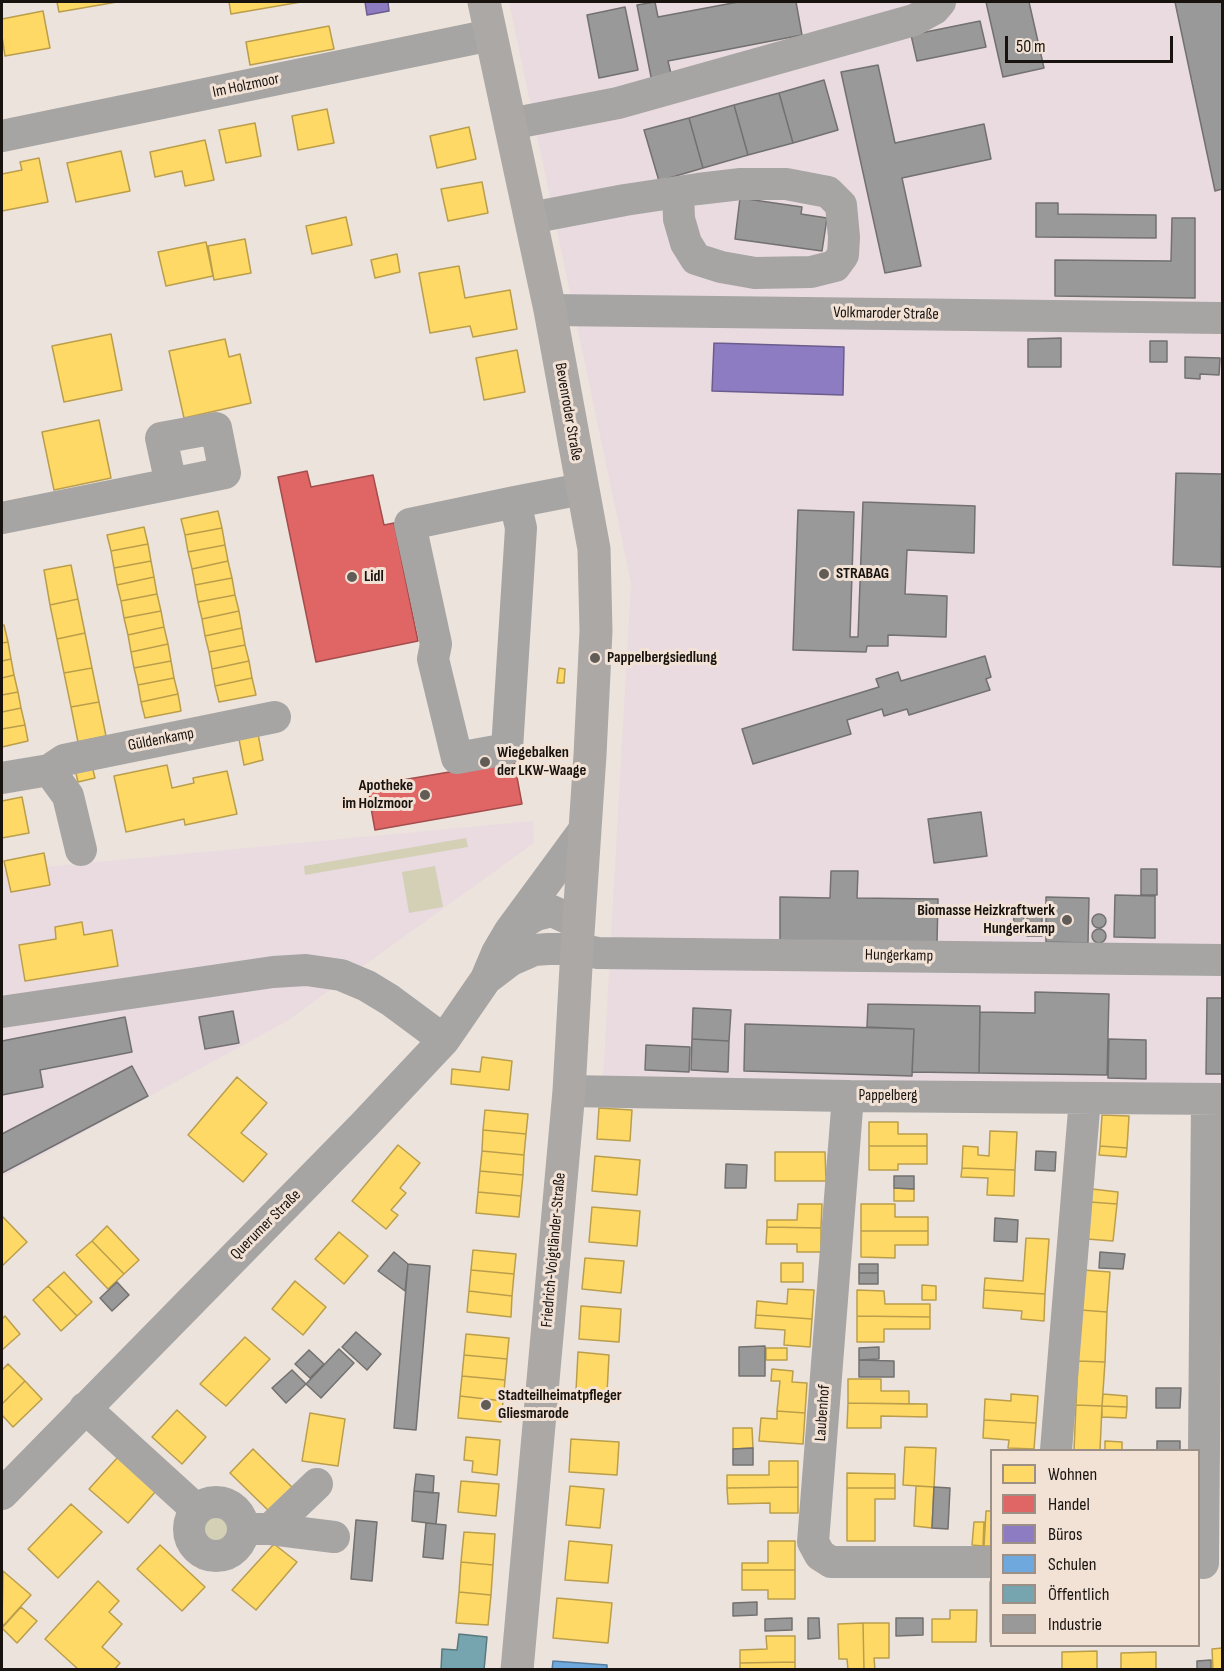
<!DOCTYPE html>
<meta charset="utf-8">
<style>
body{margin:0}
#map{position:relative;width:1224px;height:1671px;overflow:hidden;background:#ece3dc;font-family:"Sofia Sans Condensed",sans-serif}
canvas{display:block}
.frame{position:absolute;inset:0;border:3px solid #18130f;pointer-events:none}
.legend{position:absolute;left:990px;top:1449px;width:210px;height:198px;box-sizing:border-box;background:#f2e2d6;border:2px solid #9b8f86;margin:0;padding:8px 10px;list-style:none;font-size:18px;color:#18130f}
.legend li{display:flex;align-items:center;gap:12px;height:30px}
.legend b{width:30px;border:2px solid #9b8f86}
.scale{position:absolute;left:1005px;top:36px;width:168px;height:27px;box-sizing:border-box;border:3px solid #18130f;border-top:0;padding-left:8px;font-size:18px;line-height:21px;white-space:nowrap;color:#18130f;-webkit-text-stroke:4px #f2e2d6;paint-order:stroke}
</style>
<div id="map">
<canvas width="1224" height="1671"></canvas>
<div class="frame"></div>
<ul class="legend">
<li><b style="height:16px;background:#ffd966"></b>Wohnen</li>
<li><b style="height:16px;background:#e06666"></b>Handel</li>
<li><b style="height:16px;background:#8e7cc3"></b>Büros</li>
<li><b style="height:16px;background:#6fa8dc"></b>Schulen</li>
<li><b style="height:16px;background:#76a5af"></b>Öffentlich</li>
<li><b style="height:16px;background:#999"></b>Industrie</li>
</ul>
<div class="scale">50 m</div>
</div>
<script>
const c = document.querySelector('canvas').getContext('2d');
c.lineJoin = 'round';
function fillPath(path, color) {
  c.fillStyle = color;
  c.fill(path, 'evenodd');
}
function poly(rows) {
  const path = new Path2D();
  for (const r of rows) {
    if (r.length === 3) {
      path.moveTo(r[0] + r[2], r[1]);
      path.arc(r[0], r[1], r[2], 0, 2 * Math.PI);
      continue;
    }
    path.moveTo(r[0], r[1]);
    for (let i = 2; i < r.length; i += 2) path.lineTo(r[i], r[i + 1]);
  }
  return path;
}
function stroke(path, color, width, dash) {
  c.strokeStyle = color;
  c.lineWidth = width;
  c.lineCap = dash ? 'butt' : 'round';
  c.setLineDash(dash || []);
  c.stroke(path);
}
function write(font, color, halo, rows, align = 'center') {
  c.font = font + ' "Sofia Sans Condensed",sans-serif';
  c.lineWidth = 6;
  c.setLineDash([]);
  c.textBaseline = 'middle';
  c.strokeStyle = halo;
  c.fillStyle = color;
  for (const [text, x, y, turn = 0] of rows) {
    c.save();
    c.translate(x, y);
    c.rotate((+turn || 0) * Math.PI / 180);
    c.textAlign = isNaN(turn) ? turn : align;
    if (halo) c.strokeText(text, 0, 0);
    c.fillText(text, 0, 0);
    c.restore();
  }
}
const industrial = poly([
 [509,2,1222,2,1222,1085,603,1079,631,583],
 [533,821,534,843,287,1021,2,1177,2,871]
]);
const green = poly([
 [466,838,468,847,305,875,304,866],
 [435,866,443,907,409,913,402,872],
 [216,1529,18]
]);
const homes = poly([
 [57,2,117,2,59,12,57,2],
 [229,2,301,2,231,14,229,2],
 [43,11,50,48,5,56,2,36,2,19,43,11],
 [329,26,334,49,250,65,246,42,329,26],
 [327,109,334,143,298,150,292,116,327,109],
 [255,123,261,156,226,163,219,130,255,123],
 [469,127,476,159,437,168,430,136,469,127],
 [205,140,214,180,185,186,182,171,155,177,150,152,205,140],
 [121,151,130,191,76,202,67,163,121,151],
 [39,158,48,202,2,211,2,174,22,170,20,162,39,158],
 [482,182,488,213,448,221,441,189,482,182],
 [346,217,352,245,312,254,306,226,346,217],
 [245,239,251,273,214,280,208,246,245,239],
 [206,242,213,276,166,286,158,252,206,242],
 [397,254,400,272,375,278,371,260,397,254],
 [459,266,465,298,510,290,517,329,473,337,470,326,430,333,419,273,459,266],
 [111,334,122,390,64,402,52,346,111,334],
 [225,339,229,357,240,354,251,403,184,418,169,351,225,339],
 [517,350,525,392,484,400,476,358,517,350],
 [99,420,111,478,54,490,42,432,99,420],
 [218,511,222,528,185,535,181,519,218,511],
 [144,527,148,544,111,551,107,535,144,527],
 [222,528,225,545,188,552,185,535,222,528],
 [148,544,151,561,114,568,111,551,148,544],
 [225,545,228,561,192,569,188,552,225,545],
 [151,561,154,577,117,585,114,568,151,561],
 [228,561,232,578,195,585,192,569,228,561],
 [71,565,78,599,50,605,44,570,71,565],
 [154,577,157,594,121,601,117,585,154,577],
 [232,578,235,595,198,602,195,585,232,578],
 [157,594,161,611,124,618,121,601,157,594],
 [235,595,239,611,202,619,198,602,235,595],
 [78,599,85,633,57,639,50,605,78,599],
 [161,611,164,627,128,635,124,618,161,611],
 [239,611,242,628,205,636,202,619,239,611],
 [4,625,8,642,2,643,2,626,4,625],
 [164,627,168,644,131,652,128,635,164,627],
 [242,628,245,645,209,652,205,636,242,628],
 [85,633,92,668,64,673,57,639,85,633],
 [8,642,11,659,2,661,2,643,8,642],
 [168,644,171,661,134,668,131,652,168,644],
 [245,645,249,661,212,669,209,652,245,645],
 [11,659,14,675,2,678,2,661,11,659],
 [171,661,174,678,138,685,134,668,171,661],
 [249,661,252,678,215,686,212,669,249,661],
 [92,668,99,702,71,707,64,673,92,668],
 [559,668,565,669,564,683,557,683,559,668],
 [14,675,18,692,2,695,2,678,14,675],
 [174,678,178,694,141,702,138,685,174,678],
 [252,678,256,695,219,702,215,686,252,678],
 [18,692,21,708,2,712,2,695,18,692],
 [178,694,181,711,145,718,141,702,178,694],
 [99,702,106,736,78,742,71,707,99,702],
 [21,708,25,725,2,729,2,712,21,708],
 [25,725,28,741,2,747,2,729,25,725],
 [257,729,263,760,244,765,238,734,257,729],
 [91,762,95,778,78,782,74,765,91,762],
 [167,765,172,788,194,783,193,778,227,771,237,814,185,825,184,819,126,832,114,776,167,765],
 [22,797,29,833,2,838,2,801,22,797],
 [44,853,50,885,11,892,4,861,44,853],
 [82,922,84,935,112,930,118,966,25,981,19,945,56,939,55,927,82,922],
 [482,1057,512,1061,509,1090,451,1084,452,1069,480,1072,482,1057],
 [237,1077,267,1103,241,1133,267,1154,243,1182,188,1135,237,1077],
 [599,1108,632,1110,630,1141,597,1139,599,1108],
 [485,1110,528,1114,526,1134,483,1130,485,1110],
 [1102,1115,1129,1116,1127,1148,1100,1146,1102,1115],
 [869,1122,898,1122,898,1134,927,1134,927,1146,869,1146,869,1122],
 [483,1130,526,1134,524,1155,482,1151,483,1130],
 [990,1131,1017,1132,1015,1170,962,1168,963,1146,978,1147,978,1155,989,1156,990,1131],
 [398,1145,420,1163,400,1188,406,1193,391,1210,398,1215,386,1229,352,1201,398,1145],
 [869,1146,927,1146,927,1164,898,1164,898,1170,869,1170,869,1146],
 [1100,1146,1127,1148,1126,1157,1099,1155,1100,1146],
 [482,1151,524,1155,523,1175,480,1171,482,1151],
 [775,1152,825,1152,826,1181,775,1181,775,1152],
 [595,1156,640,1160,637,1195,592,1191,595,1156],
 [962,1168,1015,1170,1014,1196,987,1195,988,1178,961,1177,962,1168],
 [480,1171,523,1175,521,1196,478,1192,480,1171],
 [894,1188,914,1189,914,1201,894,1201,894,1188],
 [1092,1189,1118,1192,1117,1204,1090,1202,1092,1189],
 [478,1192,521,1196,519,1217,476,1213,478,1192],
 [1090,1202,1117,1204,1113,1241,1087,1239,1090,1202],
 [798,1204,822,1204,821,1228,767,1227,767,1220,797,1220,798,1204],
 [861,1204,895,1204,895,1217,928,1217,928,1231,861,1231,861,1204],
 [592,1207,640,1211,637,1246,589,1242,592,1207],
 [3,1217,27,1242,2,1266,2,1219,3,1217],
 [107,1226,139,1260,124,1274,92,1241,107,1226],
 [767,1227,821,1228,821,1252,797,1252,797,1244,766,1244,767,1227],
 [861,1231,928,1231,928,1245,895,1245,895,1258,861,1257,861,1231],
 [339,1232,368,1256,344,1284,315,1259,339,1232],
 [1026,1238,1049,1239,1045,1294,984,1290,985,1278,1023,1281,1026,1238],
 [92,1241,124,1274,108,1289,76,1255,92,1241],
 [473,1250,516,1254,514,1274,471,1270,473,1250],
 [585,1258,624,1261,621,1293,582,1289,585,1258],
 [781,1263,803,1263,803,1282,781,1282,781,1263],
 [471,1270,514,1274,512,1296,469,1291,471,1270],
 [1083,1270,1110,1272,1107,1312,1081,1310,1083,1270],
 [64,1272,92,1302,77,1316,48,1286,64,1272],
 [295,1281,326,1307,303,1335,272,1309,295,1281],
 [922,1285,936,1286,936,1300,922,1300,922,1285],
 [48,1286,77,1316,61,1331,33,1300,48,1286],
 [788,1289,814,1290,812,1319,756,1315,757,1301,787,1304,788,1289],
 [857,1290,884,1291,885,1304,930,1304,930,1317,857,1316,857,1290],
 [984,1290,1045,1294,1044,1321,1021,1319,1022,1311,983,1308,984,1290],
 [469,1291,512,1296,511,1317,467,1312,469,1291],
 [581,1306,621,1309,619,1342,579,1339,581,1306],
 [1081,1310,1107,1312,1105,1362,1078,1361,1081,1310],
 [756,1315,812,1319,810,1347,784,1345,785,1330,755,1328,756,1315],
 [5,1316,20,1334,2,1350,2,1319,5,1316],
 [857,1316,930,1317,930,1329,884,1329,884,1342,857,1342,857,1316],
 [466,1334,509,1338,507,1359,464,1355,466,1334],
 [245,1337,270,1359,226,1406,200,1384,245,1337],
 [766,1348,787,1348,787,1360,766,1360,766,1348],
 [578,1352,609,1355,607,1393,576,1391,578,1352],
 [464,1355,507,1359,505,1380,462,1376,464,1355],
 [1078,1361,1105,1362,1102,1406,1076,1405,1078,1361],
 [8,1364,25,1381,2,1404,2,1370,8,1364],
 [772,1369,793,1371,792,1382,807,1383,805,1413,777,1411,780,1381,771,1381,772,1369],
 [462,1376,505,1380,503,1401,460,1396,462,1376],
 [848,1379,881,1379,881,1391,909,1391,909,1404,848,1403,848,1379],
 [25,1381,42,1399,13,1427,2,1415,2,1404,25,1381],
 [1011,1394,1038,1396,1036,1423,984,1420,985,1399,1011,1401,1011,1394],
 [1103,1394,1127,1396,1127,1407,1102,1406,1103,1394],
 [460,1396,503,1401,501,1422,458,1418,460,1396],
 [848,1403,927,1404,927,1417,881,1416,881,1428,847,1428,848,1403],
 [1076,1405,1102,1406,1100,1450,1074,1450,1076,1405],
 [1102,1406,1127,1407,1126,1418,1102,1417,1102,1406],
 [177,1410,206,1437,182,1464,152,1437,177,1410],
 [777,1411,805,1413,803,1444,759,1441,761,1418,777,1419,777,1411],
 [310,1413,345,1419,338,1466,302,1461,310,1413],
 [984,1420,1036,1423,1034,1449,1008,1448,1009,1440,983,1438,984,1420],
 [733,1428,752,1428,753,1448,733,1449,733,1428],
 [466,1437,500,1440,497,1475,472,1472,473,1461,464,1460,466,1437],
 [571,1439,619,1442,617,1475,569,1472,571,1439],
 [1105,1441,1122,1442,1122,1450,1105,1450,1105,1441],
 [905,1447,936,1448,934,1487,903,1485,905,1447],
 [253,1449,297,1492,274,1516,230,1473,253,1449],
 [118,1457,156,1491,128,1523,89,1489,118,1457],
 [769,1461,798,1461,798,1487,727,1488,727,1475,769,1475,769,1461],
 [847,1473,895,1474,895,1488,847,1488,847,1473],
 [461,1481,499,1484,496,1516,458,1512,461,1481],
 [570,1486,604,1489,600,1528,566,1525,570,1486],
 [916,1486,934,1487,932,1528,914,1526,916,1486],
 [798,1487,798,1513,770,1513,770,1503,728,1504,727,1488,798,1487],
 [847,1488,895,1488,895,1499,875,1499,875,1541,847,1541,847,1488],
 [71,1504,102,1532,58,1578,28,1549,71,1504],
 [986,1511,992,1511,992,1546,984,1546,986,1511],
 [974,1522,984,1522,983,1546,972,1545,974,1522],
 [464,1532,495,1534,493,1565,461,1562,464,1532],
 [569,1541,612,1545,608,1583,565,1580,569,1541],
 [768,1541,795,1541,795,1570,742,1570,742,1563,768,1563,768,1541],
 [274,1544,297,1562,256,1610,232,1590,274,1544],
 [160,1545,205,1587,182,1611,137,1569,160,1545],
 [461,1562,493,1565,491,1595,459,1592,461,1562],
 [742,1570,795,1570,795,1599,768,1599,768,1590,742,1590,742,1570],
 [3,1571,31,1595,4,1625,2,1624,3,1571],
 [98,1581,119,1601,109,1612,122,1624,102,1647,120,1663,114,1670,79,1670,45,1639,98,1581],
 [990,1582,992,1582,992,1642,990,1642,990,1582],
 [459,1592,491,1595,488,1625,456,1623,459,1592],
 [557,1598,612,1603,608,1643,553,1638,557,1598],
 [21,1607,37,1621,17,1643,2,1628,21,1607],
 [950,1610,977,1610,976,1642,932,1642,932,1619,950,1619,950,1610],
 [863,1623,864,1670,848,1670,847,1659,839,1659,838,1624,863,1623],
 [863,1623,889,1623,889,1658,874,1658,875,1670,864,1670,863,1623],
 [766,1636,795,1636,795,1662,740,1663,740,1650,767,1649,766,1636],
 [1222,1648,1222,1670,1213,1670,1212,1649,1222,1648],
 [1097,1651,1097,1670,1062,1670,1062,1652,1097,1651],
 [1156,1652,1156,1670,1121,1670,1121,1653,1156,1652],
 [795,1662,795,1670,740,1670,740,1663,795,1662]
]);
const shops = poly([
 [307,471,311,487,373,475,384,525,394,523,418,641,316,662,278,477,307,471],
 [514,761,522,804,375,830,367,786,514,761]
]);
const offices = poly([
 [365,2,388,2,389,11,367,15,365,2],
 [714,343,844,347,843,395,712,391,714,343]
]);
const schools = poly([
 [553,1661,607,1665,607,1670,552,1670,553,1661]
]);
const public = poly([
 [459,1634,487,1637,484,1670,441,1670,442,1649,457,1650,459,1634]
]);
const industry = poly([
 [655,2,658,17,738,2,796,2,802,35,668,61,672,78,652,82,637,5,655,2],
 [986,2,1029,2,1044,68,1003,77,986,2],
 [1175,2,1222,2,1222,189,1215,191,1175,2],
 [625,7,638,70,599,78,587,15,625,7],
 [980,21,986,47,917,61,911,35,980,21],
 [878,65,895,143,984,124,991,159,902,178,921,266,885,273,841,72,878,65],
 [824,80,838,130,793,143,779,93,824,80],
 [779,93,793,143,748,155,734,105,779,93],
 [734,105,748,155,703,168,689,118,734,105],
 [689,118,703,168,659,181,644,130,689,118],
 [740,198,802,207,801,214,827,218,822,251,735,239,740,198],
 [1036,203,1058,203,1058,214,1156,215,1156,238,1036,237,1036,203],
 [1172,218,1195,218,1195,298,1055,296,1055,260,1171,261,1172,218],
 [1061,338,1061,367,1028,367,1028,339,1061,338],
 [1150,341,1167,341,1167,362,1150,362,1150,341],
 [1185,357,1220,358,1219,375,1200,374,1200,379,1185,378,1185,357],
 [1176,473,1222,474,1221,567,1173,565,1176,473],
 [863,502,975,506,974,553,907,550,905,594,947,596,946,637,888,635,888,646,867,646,866,652,793,650,798,510,854,512,850,637,858,637,863,502],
 [985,656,991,677,986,679,990,690,909,715,907,709,884,716,882,709,847,720,851,734,753,764,742,729,879,687,876,679,898,672,901,681,985,656],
 [981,812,987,856,934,863,928,819,981,812],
 [1141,869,1157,869,1157,895,1141,895,1141,869],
 [831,871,858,871,857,898,938,899,937,943,780,940,780,897,830,898,831,871],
 [1115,895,1155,896,1155,938,1114,937,1115,895],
 [1046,897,1089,898,1088,943,1046,942,1046,897],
 [1014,912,1024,912,1023,935,1013,935,1014,912],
 [1027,914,1042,914,1042,936,1027,936,1027,914],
 [1099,921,7],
 [1099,936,7],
 [1035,992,1109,994,1107,1075,979,1073,980,1012,1035,1013,1035,992],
 [1207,998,1222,998,1222,1074,1206,1074,1207,998],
 [868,1004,980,1006,979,1073,912,1072,914,1029,867,1027,868,1004],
 [693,1008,731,1010,729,1041,692,1039,693,1008],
 [233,1011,239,1043,205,1049,199,1017,233,1011],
 [125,1017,132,1052,40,1070,43,1087,2,1095,2,1041,125,1017],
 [745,1024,914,1029,912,1076,744,1071,745,1024],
 [692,1039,729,1041,728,1072,691,1070,692,1039],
 [1109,1039,1146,1040,1146,1079,1108,1078,1109,1039],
 [646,1045,690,1047,689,1072,645,1070,646,1045],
 [132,1066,148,1096,2,1173,2,1134,132,1066],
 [1036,1151,1056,1152,1055,1171,1035,1170,1036,1151],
 [726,1164,747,1165,746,1188,725,1188,726,1164],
 [894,1176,914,1176,914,1189,894,1188,894,1176],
 [995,1218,1018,1220,1017,1242,994,1241,995,1218],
 [394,1252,408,1264,405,1291,378,1271,394,1252],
 [1100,1252,1125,1254,1123,1269,1099,1268,1100,1252],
 [408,1264,430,1266,416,1430,394,1428,408,1264],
 [859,1264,878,1264,878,1273,859,1273,859,1264],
 [859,1273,878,1273,878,1284,859,1284,859,1273],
 [117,1282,129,1295,112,1311,100,1298,117,1282],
 [356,1332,381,1354,367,1370,342,1347,356,1332],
 [765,1346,765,1376,739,1376,739,1347,765,1346],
 [879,1347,879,1359,859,1360,859,1348,879,1347],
 [339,1349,354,1363,321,1398,306,1384,339,1349],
 [309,1350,324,1364,310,1378,295,1364,309,1350],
 [859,1360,894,1361,894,1377,859,1377,859,1360],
 [292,1370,306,1384,286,1403,272,1388,292,1370],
 [1156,1388,1181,1388,1180,1408,1156,1408,1156,1388],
 [1157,1441,1180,1441,1180,1450,1157,1450,1157,1441],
 [753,1448,753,1465,733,1465,733,1449,753,1448],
 [416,1474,434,1476,433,1493,414,1491,416,1474],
 [934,1487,950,1488,948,1529,932,1528,934,1487],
 [414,1491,439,1493,436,1524,412,1521,414,1491],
 [356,1520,377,1522,372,1581,351,1579,356,1520],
 [426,1523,446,1525,443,1559,423,1557,426,1523],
 [757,1602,757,1615,733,1616,733,1603,757,1602],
 [792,1618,792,1630,765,1631,765,1619,792,1618],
 [808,1618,819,1618,820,1638,808,1639,808,1618],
 [896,1618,923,1618,923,1635,896,1636,896,1618],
 [1211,1660,1211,1670,1197,1670,1197,1661,1211,1660]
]);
const minor = poly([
 [510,124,618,103,914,20,934,9,940,2],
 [2,136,491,35],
 [530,218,625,200,678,192,698,189,741,184,786,184,828,192,841,205,844,237,843,255,835,266,811,272,755,273,721,267,696,259,686,243,679,219,678,192],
 [550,310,1222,318],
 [515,502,521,528,507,749,457,758,433,659,436,644,410,524,515,502,582,489],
 [2,518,171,484,225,473,216,428,161,438,171,484],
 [49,770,68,796,81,850],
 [2,778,49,770,64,760,275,717],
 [514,928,536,915,552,911,578,923],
 [486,979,511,960,534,950,548,949,577,949,598,953,1222,960],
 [2,1012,273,972,306,970,341,975,367,986,390,1000,444,1040],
 [569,1091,848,1096,1222,1099],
 [848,1096,813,1542,820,1555,831,1562,992,1562],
 [85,1408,197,1510],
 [1056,1450,1085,1098],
 [2,1494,364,1125,444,1040,486,979,497,953,510,931,585,829],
 [216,1529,27],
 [243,1529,270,1529,334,1537],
 [270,1529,317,1484],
 [1203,1563,1207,1099]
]);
const major = poly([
 [484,2,550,310,594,549,596,631,590,755,577,949,569,1091,517,1670]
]);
const markers = [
 [824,574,6,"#625c57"],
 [352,577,6,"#625c57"],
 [595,658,6,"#625c57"],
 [485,762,6,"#625c57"],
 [425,795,6,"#625c57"],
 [1067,920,6,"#625c57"],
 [486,1405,6,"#625c57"]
];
const streetNames = [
 ["Im Holzmoor",246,86,-12],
 ["Volkmaroder Straße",886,314,1],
 ["Bevenroder Straße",568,412,80],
 ["Güldenkamp",161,740,-11],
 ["Hungerkamp",899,956,1],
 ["Pappelberg",888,1096],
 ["Querumer Straße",266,1225,-45],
 ["Friedrich-Voigtländer-Straße",554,1250,-85],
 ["Laubenhof",823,1413,-86]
];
const poiNames = [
 ["STRABAG",836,574],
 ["Lidl",364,577],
 ["Pappelbergsiedlung",607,658],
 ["Wiegebalken",497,753],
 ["der LKW-Waage",497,771],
 ["Apotheke",413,786,"right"],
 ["im Holzmoor",413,804,"right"],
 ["Biomasse Heizkraftwerk",1055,911,"right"],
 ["Hungerkamp",1055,929,"right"],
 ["Stadteilheimatpfleger",498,1396],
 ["Gliesmarode",498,1414]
];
fillPath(industrial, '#eadbe1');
fillPath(green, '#d3d0b6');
fillPath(homes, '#ffd966');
stroke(homes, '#ba9e4c', 1.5);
fillPath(shops, '#e06666');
stroke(shops, '#a44d4c', 1.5);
fillPath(offices, '#8e7cc3');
stroke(offices, '#6b5c8d', 1.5);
fillPath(schools, '#6fa8dc');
stroke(schools, '#557b9e', 1.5);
fillPath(public, '#76a5af');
stroke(public, '#5a797f', 1.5);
fillPath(industry, '#999');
stroke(industry, '#727170', 1.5);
stroke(minor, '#a6a5a4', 32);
stroke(major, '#aba8a5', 33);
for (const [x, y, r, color] of markers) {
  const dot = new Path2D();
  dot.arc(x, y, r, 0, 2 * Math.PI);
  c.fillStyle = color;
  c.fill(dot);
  stroke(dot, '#f2e2d6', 2);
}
write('16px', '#18130f', '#f2e2d6', streetNames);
write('bold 16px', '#18130f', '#f2e2d6', poiNames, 'left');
</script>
